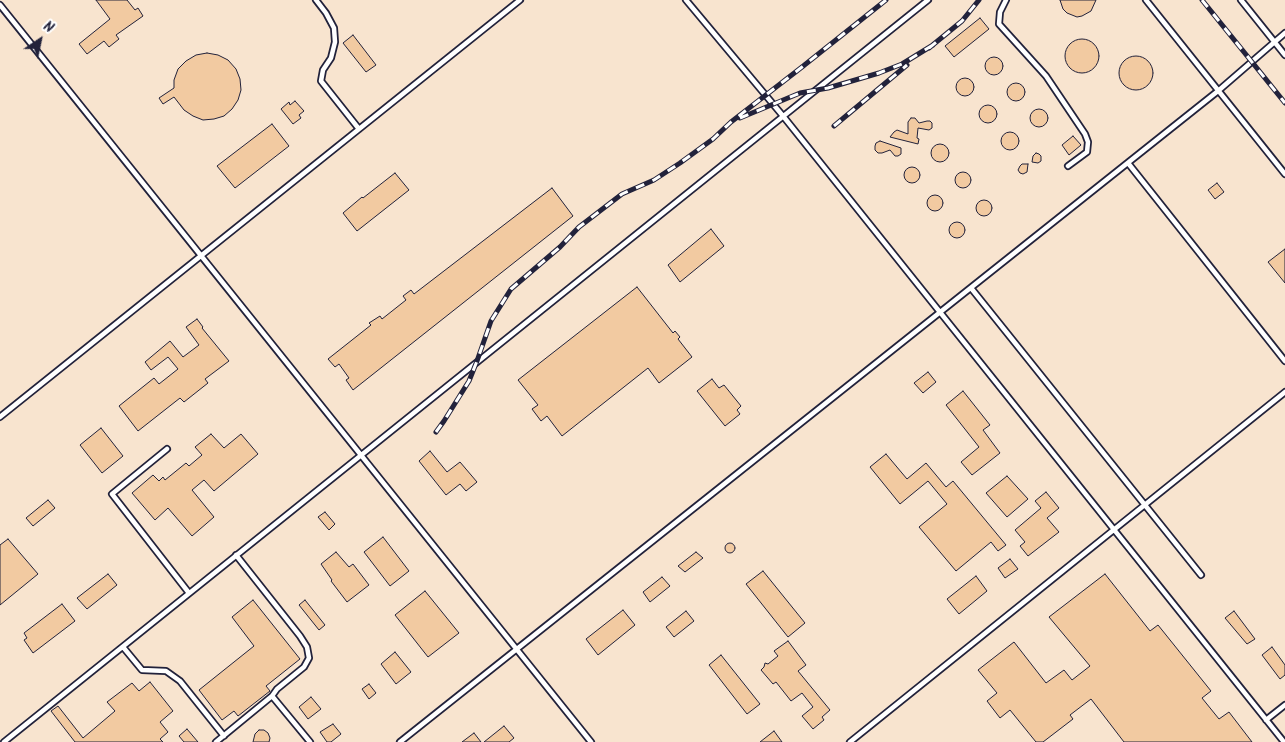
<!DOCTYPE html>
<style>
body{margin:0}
#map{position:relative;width:1285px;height:742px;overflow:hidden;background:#fbefe3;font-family:Kalam,sans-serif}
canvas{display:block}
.north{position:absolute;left:15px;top:15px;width:50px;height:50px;-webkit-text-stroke:4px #fff;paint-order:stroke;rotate:34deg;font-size:14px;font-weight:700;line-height:20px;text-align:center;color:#22223b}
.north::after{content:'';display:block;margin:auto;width:18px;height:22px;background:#22223b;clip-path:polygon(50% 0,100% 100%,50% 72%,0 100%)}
</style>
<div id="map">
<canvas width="1285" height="742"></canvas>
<div class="north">N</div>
</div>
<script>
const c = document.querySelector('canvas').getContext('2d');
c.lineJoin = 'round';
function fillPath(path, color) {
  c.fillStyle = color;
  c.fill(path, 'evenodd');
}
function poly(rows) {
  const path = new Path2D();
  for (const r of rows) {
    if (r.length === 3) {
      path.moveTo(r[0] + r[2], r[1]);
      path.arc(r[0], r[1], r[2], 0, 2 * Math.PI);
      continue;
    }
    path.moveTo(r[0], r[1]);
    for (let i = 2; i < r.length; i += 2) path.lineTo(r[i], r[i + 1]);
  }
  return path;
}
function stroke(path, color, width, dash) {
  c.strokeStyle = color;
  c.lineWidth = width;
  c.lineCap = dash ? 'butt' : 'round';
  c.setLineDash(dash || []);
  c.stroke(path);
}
const built = poly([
 [0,0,1285,0,1285,742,0,742]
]);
const building = poly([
 [96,0,127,0,135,10,138,8,143,16,116,35,119,39,109,47,104,41,87,54,79,44,110,19,96,0],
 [1060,0,1096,0,1091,11,1082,16,1077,17,1067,13,1063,9,1060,0],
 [980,18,989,29,954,57,945,46,980,18],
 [353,35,376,65,366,72,343,43,353,35],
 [1082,56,17],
 [207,53,218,55,228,60,236,69,240,79,241,90,238,100,232,109,224,116,214,119,203,120,193,116,184,110,174,97,163,104,159,98,174,88,174,80,178,69,186,61,196,55,207,53],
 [1136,73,17],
 [994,66,9],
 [965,87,9],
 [1016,92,9],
 [295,101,304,111,299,115,301,118,293,124,281,109,289,102,290,105,295,101],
 [988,114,9],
 [1039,118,9],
 [911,118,915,118,919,123,927,121,930,121,932,123,932,128,929,130,918,128,917,138,919,139,918,144,890,137,894,132,897,130,908,134,908,122,911,118],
 [272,124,289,146,235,188,217,166,272,124],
 [1010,141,9],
 [1073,136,1081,145,1069,155,1062,145,1073,136],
 [880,141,901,148,901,154,898,156,895,156,890,150,882,153,878,153,875,150,875,146,876,143,880,141],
 [940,153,9],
 [1036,153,1039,154,1041,156,1041,161,1038,163,1032,162,1033,156,1036,153],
 [1028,164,1027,172,1023,174,1020,173,1018,170,1020,166,1022,164,1028,164],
 [912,175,8],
 [963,180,8],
 [395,173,409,190,357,231,343,213,362,197,363,198,395,173],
 [1217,183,1224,192,1215,199,1208,190,1217,183],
 [552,188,573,216,353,390,346,380,349,378,339,364,335,367,328,359,371,325,369,323,380,316,382,319,406,300,403,296,411,290,414,294,552,188],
 [935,203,8],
 [984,208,8],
 [957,230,8],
 [711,229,724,246,680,282,668,265,711,229],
 [1285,249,1285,283,1268,262,1285,249],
 [637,287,673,333,675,331,680,337,678,339,692,357,659,383,648,368,562,436,547,416,541,421,532,409,538,405,518,380,637,287],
 [197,319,203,327,202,328,229,361,205,379,208,383,184,402,180,398,138,431,119,406,154,378,159,384,178,369,168,357,151,370,145,362,170,341,183,357,199,345,186,327,197,319],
 [928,372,936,382,923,393,914,383,928,372],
 [712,379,719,388,724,385,741,406,737,410,740,414,725,426,697,391,712,379],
 [963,391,990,425,983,430,1000,453,972,475,961,462,979,447,946,405,963,391],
 [101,428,123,456,102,473,80,445,101,428],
 [211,434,224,448,241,434,258,454,214,491,204,480,192,490,214,517,192,536,168,508,155,520,132,493,153,475,159,481,163,477,165,480,186,463,189,466,202,455,195,447,211,434],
 [430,451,447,472,460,462,477,482,466,491,460,484,446,495,419,461,430,451],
 [886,454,907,479,926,463,946,487,953,481,1006,545,998,551,991,542,956,571,919,527,947,504,928,481,900,504,870,467,886,454],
 [1007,476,1028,499,1007,517,986,493,1007,476],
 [1046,492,1059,508,1047,518,1059,532,1028,556,1020,546,1025,542,1015,530,1041,508,1035,501,1046,492],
 [48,500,55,508,33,526,26,518,48,500],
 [325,512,335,524,329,530,318,517,325,512],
 [383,537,409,571,390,586,364,552,383,537],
 [8,539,38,574,0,605,0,545,8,539],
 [730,548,5],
 [336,552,349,567,353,564,369,585,347,602,331,581,332,580,321,564,336,552],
 [696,552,703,558,685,572,678,566,696,552],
 [1010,559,1018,569,1005,578,998,568,1010,559],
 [763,571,805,623,788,637,746,584,763,571],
 [108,574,117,585,87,609,77,598,108,574],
 [1105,574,1150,631,1158,625,1211,691,1202,698,1219,719,1229,712,1252,742,1124,742,1091,699,1070,715,1073,719,1043,742,1036,742,1010,710,1000,718,987,701,997,693,978,670,1014,642,1046,683,1064,670,1072,680,1090,666,1049,617,1105,574],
 [976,576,987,591,959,614,947,599,976,576],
 [662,577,670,586,650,602,643,592,662,577],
 [425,591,459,633,428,657,395,615,425,591],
 [253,600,300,659,266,686,270,691,238,716,234,711,222,720,199,690,254,646,232,617,253,600],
 [305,600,325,625,319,630,299,605,305,600],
 [62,604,75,621,33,653,24,640,27,638,24,633,62,604],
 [623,610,635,625,598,655,586,639,623,610],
 [686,611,694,621,674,637,666,627,686,611],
 [1234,611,1255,639,1247,644,1225,618,1234,611],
 [788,641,806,665,798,671,830,710,822,717,824,720,813,729,802,716,813,707,802,693,791,701,776,682,773,684,761,670,764,667,765,663,768,664,778,656,774,651,788,641],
 [1272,647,1285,665,1285,675,1280,679,1262,655,1272,647],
 [395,652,411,672,396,684,381,664,395,652],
 [721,655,760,704,747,714,709,665,721,655],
 [150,682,173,711,160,722,168,732,160,739,163,742,75,742,51,711,58,706,83,738,115,711,107,702,132,683,139,691,150,682],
 [369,684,376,693,369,699,362,689,369,684],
 [311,697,321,709,308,719,299,707,311,697],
 [333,724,341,734,331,742,327,742,320,732,333,724],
 [504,726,514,738,509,742,484,742,504,726],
 [187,729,198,742,184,742,179,736,187,729],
 [259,730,264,730,268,733,270,738,269,742,253,742,255,734,259,730],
 [774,731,782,742,760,742,774,731],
 [474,733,481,742,462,742,474,733]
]);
const service = poly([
 [316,0,326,13,334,28,335,42,331,58,323,70,321,81,359,129],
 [686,0,783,116,1284,742],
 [1006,0,1000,12,999,24,1046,76,1085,134,1088,142,1087,152,1068,166],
 [1146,0,1285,174],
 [1241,0,1285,55],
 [0,5,591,742],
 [1128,163,1285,361],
 [971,288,1201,575],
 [0,417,520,0],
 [167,449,112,494,189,593],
 [123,647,142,670,166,671,180,681,224,736],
 [272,696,310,742],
 [1266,720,1285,705],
 [4,742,928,0],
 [216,742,272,696,277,689,304,667,309,658,307,647,300,636,236,555],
 [400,742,1218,91,1285,33],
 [850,742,1285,392]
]);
const rail = poly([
 [1202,0,1285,103],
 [929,48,962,21,979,0],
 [740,118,800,93,828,88,879,73,902,64,933,45],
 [834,126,907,65],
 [436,432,444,421,469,381,477,361,491,321,511,289,560,247,579,227,622,194,654,180,680,163,713,139,731,122,802,67,886,0]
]);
fillPath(built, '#f8e4cf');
fillPath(building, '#f2caa1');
stroke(building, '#22223b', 1);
stroke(service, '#22223b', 8);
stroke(service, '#fff', 4.5);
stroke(rail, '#22223b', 5);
stroke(rail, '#fff', 3, [9]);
</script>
